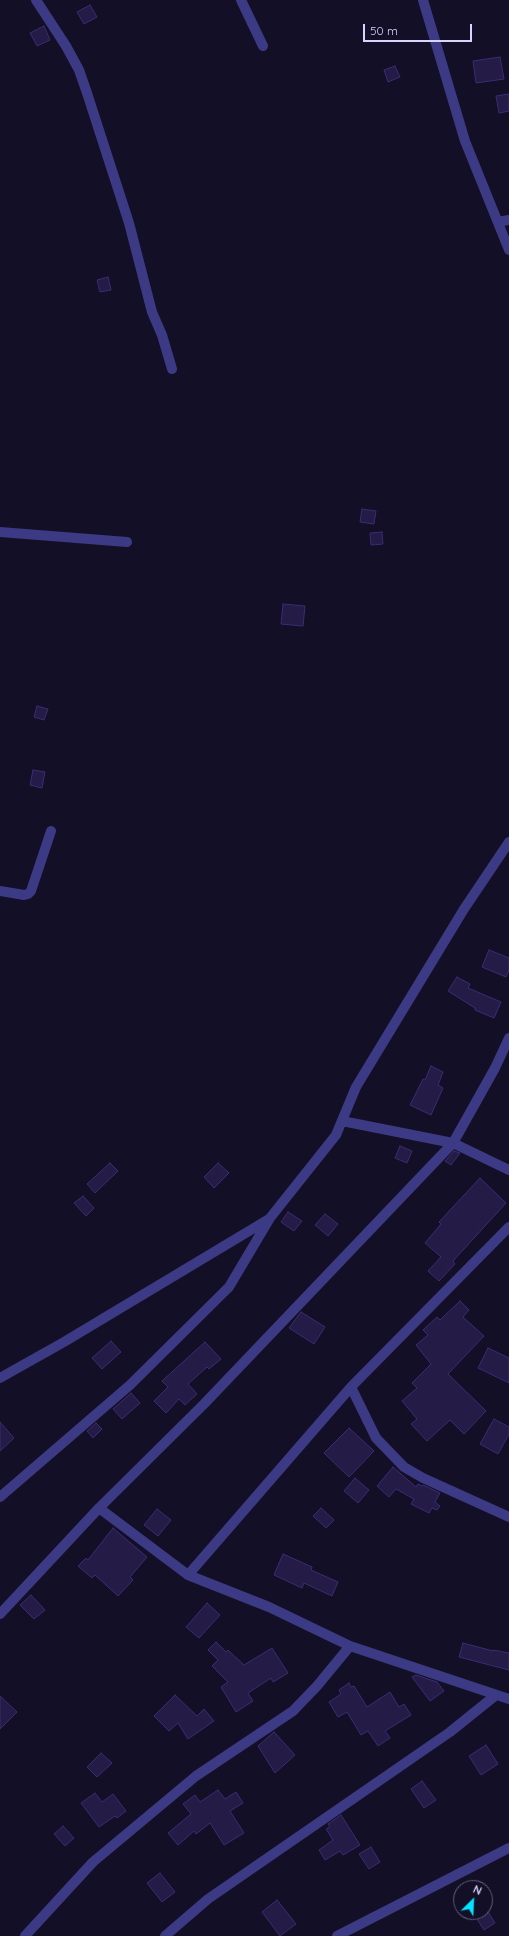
<!DOCTYPE html>
<style>
body{margin:0}
#map{position:relative;width:509px;height:1936px;overflow:hidden;background:#130f26;font-family:Quicksand,sans-serif}
canvas{display:block}
.north{position:absolute;left:453px;top:1880px;width:40px;height:40px;box-sizing:border-box;background:#130f26;border:1px solid #625e7d;border-radius:50%;rotate:24deg;font-size:11px;font-weight:700;line-height:16px;text-align:center;color:#d9d4ff}
.north::after{content:'';display:block;margin:auto;width:14px;height:18px;background:#00e5ff;clip-path:polygon(50% 0,100% 100%,50% 72%,0 100%)}
.scale{position:absolute;left:363px;top:24px;width:109px;height:18px;box-sizing:border-box;border:2px solid #d9d4ff;border-top:0;padding-left:5px;font-size:12px;line-height:14px;white-space:nowrap;color:#d9d4ff;-webkit-text-stroke:3px #130f26;paint-order:stroke}
</style>
<div id="map">
<canvas width="509" height="1936"></canvas>
<div class="north">N</div>
<div class="scale">50 m</div>
</div>
<script>
const c = document.querySelector('canvas').getContext('2d');
c.lineJoin = 'round';
function fillPath(path, color) {
  c.fillStyle = color;
  c.fill(path, 'evenodd');
}
function poly(rows) {
  const path = new Path2D();
  for (const r of rows) {
    path.moveTo(r[0], r[1]);
    for (let i = 2; i < r.length; i += 2) path.lineTo(r[i], r[i + 1]);
  }
  return path;
}
function stroke(path, color, width, dash) {
  c.strokeStyle = color;
  c.lineWidth = width;
  c.lineCap = dash ? 'butt' : 'round';
  c.setLineDash(dash || []);
  c.stroke(path);
}
const building = poly([
 [90,5,97,17,84,24,77,12,90,5],
 [44,26,50,40,37,46,30,33,44,26],
 [500,57,504,79,476,83,473,61,500,57],
 [395,66,400,77,388,82,384,70,395,66],
 [509,94,509,111,499,113,496,96,509,94],
 [108,277,111,290,100,292,97,280,108,277],
 [362,509,376,511,374,524,360,522,362,509],
 [382,532,383,544,371,545,370,533,382,532],
 [283,604,305,606,303,626,281,624,283,604],
 [37,706,48,709,44,720,34,717,37,706],
 [33,770,45,772,42,788,30,785,33,770],
 [489,950,509,958,509,970,506,977,482,967,489,950],
 [457,977,470,984,468,988,501,1002,494,1018,475,1010,475,1008,448,991,457,977],
 [431,1066,443,1072,438,1085,443,1088,431,1115,410,1105,423,1079,425,1080,431,1066],
 [400,1146,412,1151,407,1163,395,1158,400,1146],
 [454,1151,460,1153,451,1165,445,1161,454,1151],
 [110,1163,118,1171,95,1193,87,1184,110,1163],
 [218,1163,229,1173,214,1188,204,1177,218,1163],
 [480,1178,506,1203,453,1261,455,1264,439,1281,428,1271,441,1257,425,1243,441,1224,439,1222,480,1178],
 [83,1196,94,1208,86,1216,74,1203,83,1196],
 [288,1212,302,1221,294,1231,281,1222,288,1212],
 [325,1214,338,1224,328,1236,315,1225,325,1214],
 [460,1301,469,1310,463,1317,484,1336,448,1374,486,1411,464,1434,450,1420,427,1441,411,1424,417,1419,402,1401,417,1388,412,1383,431,1364,416,1345,428,1335,423,1330,437,1317,440,1320,460,1301],
 [301,1312,325,1327,314,1344,289,1328,301,1312],
 [111,1341,121,1352,102,1369,92,1358,111,1341],
 [205,1342,221,1359,209,1369,207,1367,188,1384,197,1394,185,1405,179,1399,166,1413,154,1401,168,1387,162,1381,205,1342],
 [488,1348,509,1358,509,1383,478,1368,488,1348],
 [131,1393,140,1403,122,1419,113,1409,131,1393],
 [494,1419,509,1427,509,1434,498,1454,480,1444,494,1419],
 [0,1422,14,1438,0,1451,0,1422],
 [96,1423,102,1429,93,1438,87,1431,96,1423],
 [349,1428,374,1451,349,1477,324,1453,349,1428],
 [393,1467,416,1487,418,1484,422,1486,423,1485,440,1493,435,1502,440,1506,437,1510,432,1508,429,1513,411,1504,414,1499,396,1489,389,1497,377,1486,393,1467],
 [355,1478,369,1490,358,1503,344,1491,355,1478],
 [321,1508,334,1520,326,1528,313,1516,321,1508],
 [157,1509,171,1520,158,1536,144,1525,157,1509],
 [113,1528,147,1557,130,1577,133,1580,118,1596,95,1575,92,1578,78,1566,86,1558,88,1560,113,1528],
 [283,1554,312,1567,311,1570,338,1582,332,1596,304,1583,302,1588,274,1575,283,1554],
 [31,1595,45,1610,34,1619,20,1605,31,1595],
 [207,1603,220,1615,199,1638,186,1627,207,1603],
 [216,1642,226,1652,228,1650,244,1665,272,1648,288,1673,273,1682,271,1678,248,1693,253,1701,236,1712,221,1687,228,1682,212,1666,218,1660,208,1650,216,1642],
 [463,1643,493,1651,493,1650,509,1653,509,1670,459,1657,463,1643],
 [416,1675,437,1682,444,1691,430,1701,412,1677,416,1675],
 [349,1683,351,1687,354,1686,367,1707,390,1692,399,1707,404,1704,411,1715,385,1731,390,1738,378,1746,368,1731,361,1735,347,1712,338,1717,329,1702,341,1694,339,1690,349,1683],
 [175,1695,197,1716,204,1709,214,1721,188,1739,178,1723,169,1731,154,1716,175,1695],
 [0,1696,17,1712,0,1729,0,1696],
 [274,1732,295,1755,275,1773,258,1746,274,1732],
 [486,1745,498,1764,481,1775,469,1756,486,1745],
 [101,1753,112,1763,97,1777,87,1767,101,1753],
 [422,1781,436,1800,424,1808,411,1789,422,1781],
 [218,1790,225,1799,236,1792,243,1803,230,1811,244,1833,224,1845,210,1823,196,1834,194,1831,178,1845,168,1833,191,1814,183,1804,195,1795,200,1802,218,1790],
 [95,1793,102,1802,113,1794,126,1811,117,1818,115,1816,99,1827,81,1803,95,1793],
 [341,1815,360,1845,343,1855,340,1851,325,1860,319,1850,333,1840,326,1829,330,1827,328,1824,341,1815],
 [63,1826,74,1838,65,1846,54,1834,63,1826],
 [371,1847,380,1862,369,1869,359,1854,371,1847],
 [160,1873,175,1892,162,1902,147,1883,160,1873],
 [277,1900,296,1924,280,1936,262,1912,277,1900],
 [488,1912,495,1923,484,1930,477,1919,488,1912]
]);
const minor = poly([
 [36,0,66,46,79,70,87,93,129,223,152,312,162,335,172,369],
 [241,0,263,46],
 [423,0,465,141,509,250],
 [498,222,509,220],
 [0,532,127,542],
 [0,891,24,895,28,894,31,891,51,831],
 [342,1121,453,1143,509,1170],
 [0,1378,64,1342,269,1219],
 [351,1387,376,1438,404,1467,423,1478,509,1517],
 [0,1497,130,1385,229,1287,270,1218,336,1135,356,1087,464,909,509,842],
 [99,1508,188,1575,269,1607,350,1646,509,1699],
 [188,1575,351,1387,509,1227],
 [0,1614,99,1508,204,1404,453,1143,495,1068,509,1038],
 [25,1936,93,1862,196,1776,293,1711,317,1686,350,1646],
 [165,1936,208,1899,450,1732,496,1695],
 [337,1936,509,1848]
]);
fillPath(building, '#241b47');
stroke(building, '#3b2d73', 1);
stroke(minor, '#3d3a85', 10);
</script>
